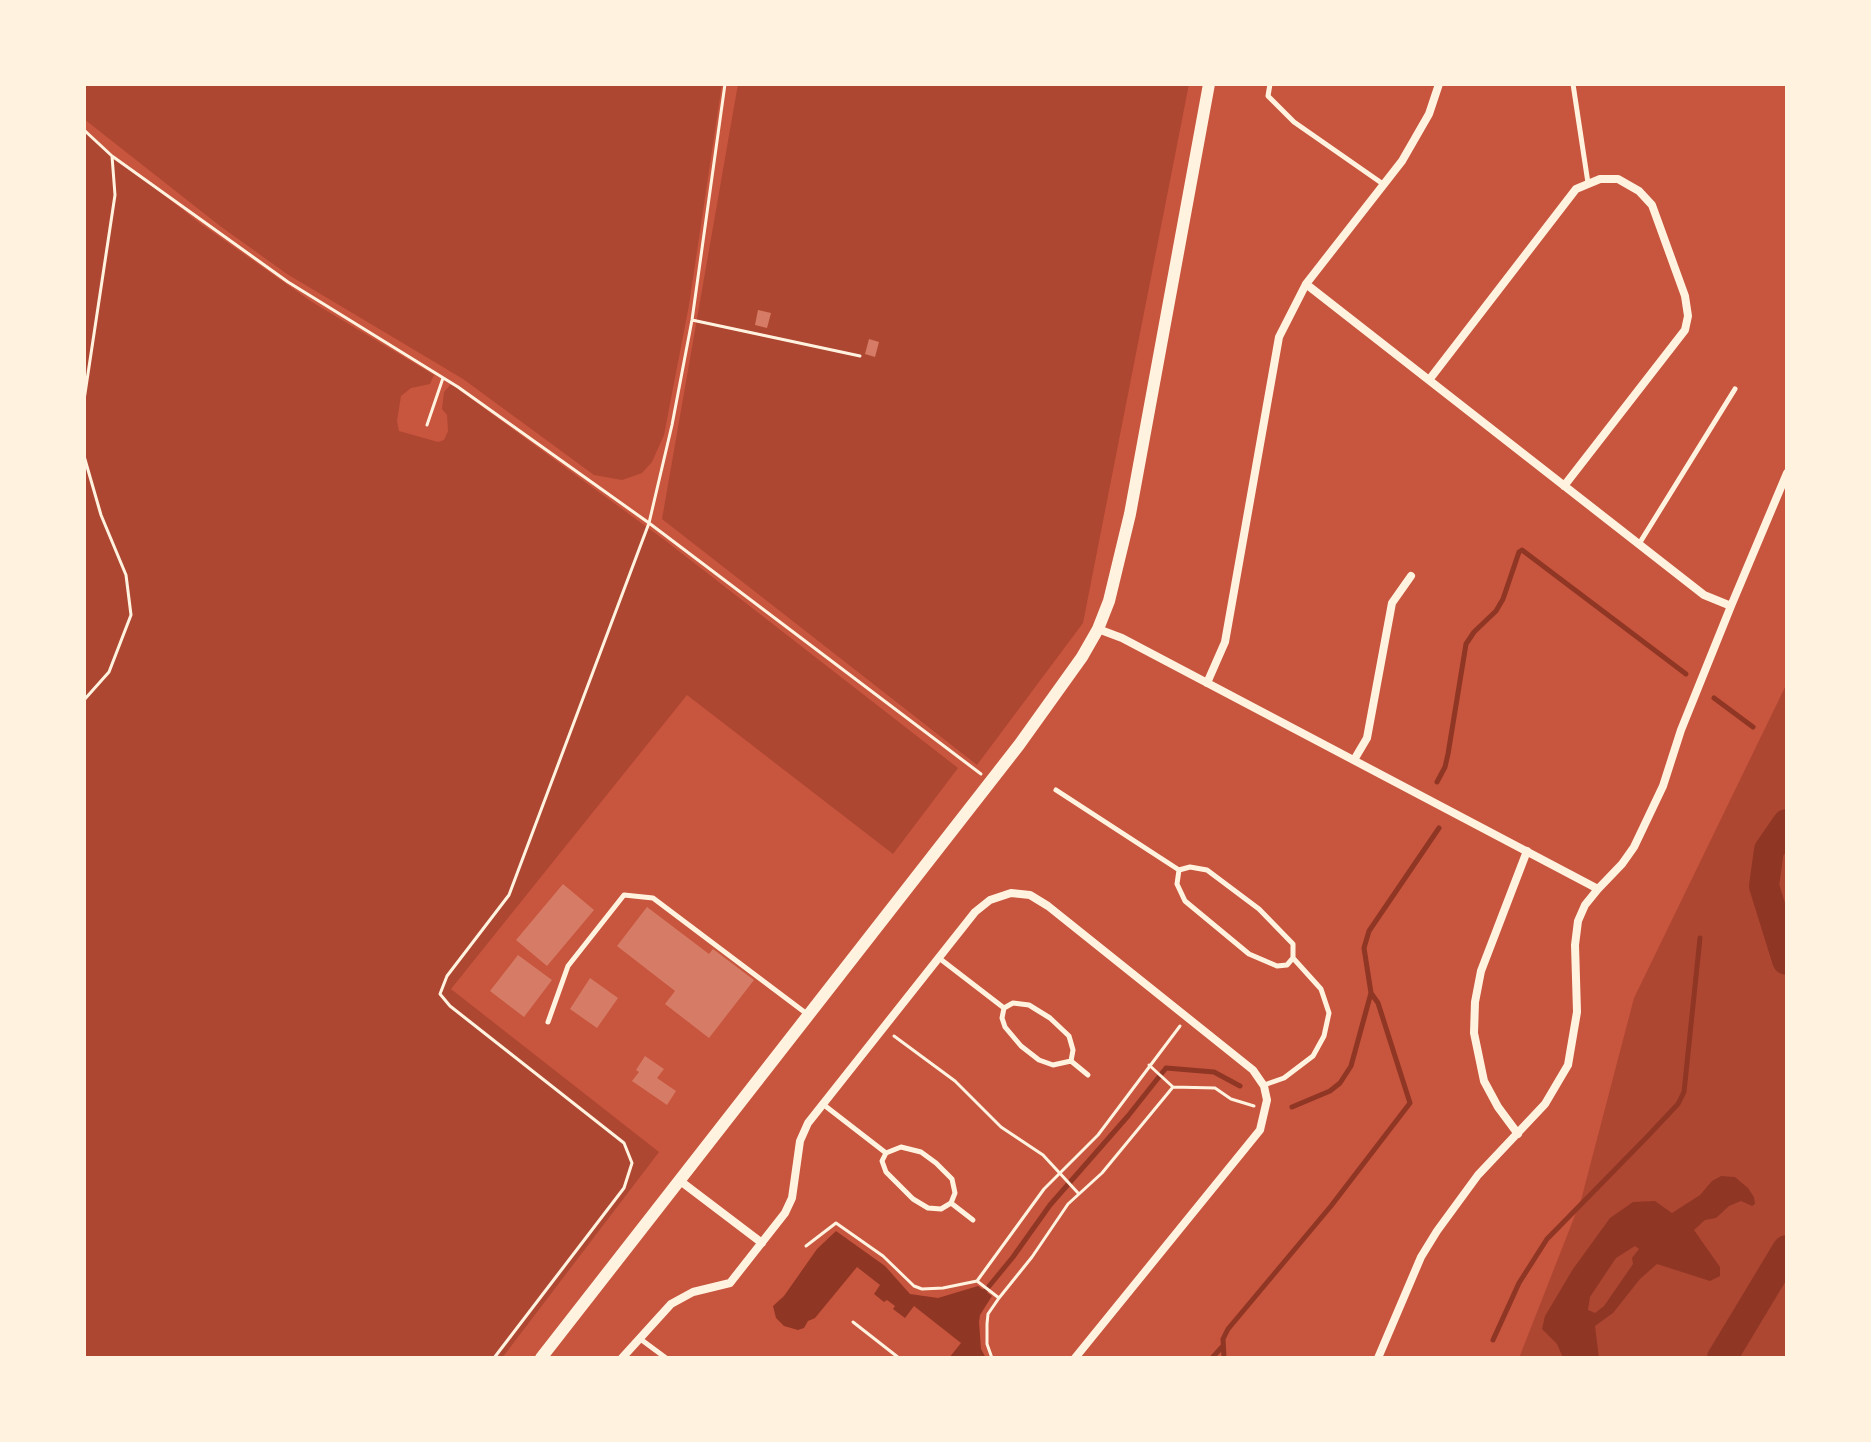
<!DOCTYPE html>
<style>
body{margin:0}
#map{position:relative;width:1871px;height:1442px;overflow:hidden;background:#c8553d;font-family:"PT Sans Narrow",sans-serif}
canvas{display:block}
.frame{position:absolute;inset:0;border:86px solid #fff3e0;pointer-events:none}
</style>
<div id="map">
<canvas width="1871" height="1442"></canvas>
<div class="frame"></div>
</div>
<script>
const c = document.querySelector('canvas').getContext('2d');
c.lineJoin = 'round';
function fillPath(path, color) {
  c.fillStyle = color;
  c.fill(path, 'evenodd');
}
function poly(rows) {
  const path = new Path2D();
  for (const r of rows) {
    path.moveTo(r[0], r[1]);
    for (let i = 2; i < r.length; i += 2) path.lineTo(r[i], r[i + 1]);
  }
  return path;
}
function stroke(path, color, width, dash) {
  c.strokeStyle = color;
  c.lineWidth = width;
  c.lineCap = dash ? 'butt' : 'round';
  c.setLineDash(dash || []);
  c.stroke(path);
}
const green = poly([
 [84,84,722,84,689,305,664,435,652,462,642,473,622,480,594,475,463,379,287,274,220,226,84,119],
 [738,84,1189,84,1083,623,977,765,662,519],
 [84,132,197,221,312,302,434,375,430,384,411,388,401,396,397,421,399,431,438,442,444,440,448,431,447,415,442,409,444,392,451,384,666,541,958,768,893,854,687,695,451,989,659,1152,502,1358,84,1358],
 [1787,683,1787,1358,1519,1358,1581,1200,1634,998]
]);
const water = poly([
 [1721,1176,1735,1177,1748,1188,1754,1197,1755,1204,1752,1206,1741,1201,1729,1206,1716,1218,1705,1220,1694,1230,1720,1267,1720,1276,1710,1281,1657,1264,1640,1279,1613,1313,1595,1326,1599,1358,1563,1358,1557,1344,1542,1329,1545,1316,1573,1269,1610,1218,1633,1202,1655,1201,1672,1213,1700,1195,1712,1181],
 [1635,1246,1639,1249,1632,1258,1633,1264,1604,1306,1595,1313,1588,1310,1590,1297,1616,1258],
 [836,1231,885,1266,910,1294,938,1298,978,1286,992,1296,980,1315,979,1322,981,1349,986,1358,949,1358,961,1343,914,1306,905,1318,893,1309,895,1306,887,1300,884,1302,874,1294,880,1285,857,1267,815,1318,808,1321,804,1328,798,1330,784,1326,776,1318,773,1306,784,1296,817,1249]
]);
const stream = poly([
 [1714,698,1753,727],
 [1437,782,1445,767,1448,754,1466,644,1474,632,1496,611,1503,599,1519,552,1522,550,1686,674],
 [1292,1107,1330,1091,1340,1083,1351,1066,1371,993,1364,948,1369,931,1439,828],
 [981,1296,1013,1257,1050,1205,1128,1116,1166,1068,1214,1072,1240,1086],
 [1493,1340,1519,1283,1547,1239,1645,1139,1678,1104,1684,1092,1700,938],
 [1212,1358,1222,1347],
 [1224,1358,1223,1339,1228,1329,1331,1206,1410,1103,1378,1003,1371,993]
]);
const river = poly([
 [1787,824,1769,850,1764,886,1787,960],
 [1722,1358,1787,1250]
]);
const building = poly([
 [758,310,771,313,767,328,755,325],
 [869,339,879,342,875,357,865,354],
 [563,884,594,910,547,966,516,940],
 [647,907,709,954,713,949,754,980,709,1038,665,1004,675,991,617,946],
 [518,955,552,980,524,1017,490,991],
 [590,978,618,998,597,1028,570,1009],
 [645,1056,664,1069,657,1078,676,1091,667,1105,632,1081,639,1072,636,1070]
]);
const path = poly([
 [725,84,692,320,672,425,649,523,981,774],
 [84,130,112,156,115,195,84,400],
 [112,156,288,282,458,387,649,523,509,895,447,976,440,994,450,1006,624,1143,632,1163,624,1188,494,1358],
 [692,320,860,356],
 [427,425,443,378],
 [84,456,101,515,126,575,131,615,109,672,84,700],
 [894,1036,955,1081,1001,1127,1043,1155,1079,1194],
 [1149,1065,1173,1087],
 [806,1246,836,1223,883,1256,914,1286,922,1289,943,1288,977,1281,1044,1189,1098,1135,1180,1026],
 [977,1281,999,1298],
 [853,1322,899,1358],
 [992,1358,987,1344,987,1324,988,1314,999,1298,1032,1257,1068,1204,1102,1173,1173,1087,1215,1088,1231,1099,1254,1106]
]);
const service = poly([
 [1270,84,1268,96,1294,122,1383,184],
 [1573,84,1588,183],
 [1639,544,1735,389],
 [1056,790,1179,870,1190,867,1207,870,1259,909,1293,944,1293,958,1321,989,1329,1013,1324,1036,1313,1056,1284,1078,1264,1085],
 [1179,870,1177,884,1185,901,1249,954,1277,966,1287,965,1293,958],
 [939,958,1004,1008,1013,1003,1029,1005,1050,1018,1069,1036,1073,1050,1071,1061,1053,1065,1039,1060,1021,1046,1005,1027,1002,1018,1004,1008],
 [548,1022,568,966,624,895,653,898,807,1014],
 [1071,1061,1088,1075],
 [824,1105,886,1153,901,1147,921,1152,936,1163,952,1179,955,1193,951,1203,941,1209,928,1208,913,1199,886,1172,882,1161,886,1153],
 [951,1203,973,1220],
 [639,1338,666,1358]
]);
const minor = poly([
 [1439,84,1429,114,1402,161,1306,284,1704,595,1731,606,1787,473],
 [1429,380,1576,189,1600,179,1618,179,1639,191,1652,205,1685,296,1688,316,1685,330,1564,486],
 [1098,629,1122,638,1598,889,1622,864,1634,847,1663,786,1681,730,1731,606],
 [1207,683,1225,642,1279,337,1306,284],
 [1354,760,1367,738,1392,603,1411,576],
 [1518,1134,1498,1107,1484,1081,1474,1033,1475,1002,1481,971,1527,851],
 [679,1180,762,1243],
 [622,1358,671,1304,693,1292,730,1283,785,1213,792,1198,800,1141,808,1123,975,912,990,900,1011,893,1030,895,1048,906,1253,1070,1264,1086,1267,1100,1260,1130,1075,1358],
 [1378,1358,1421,1257,1437,1231,1478,1175,1545,1104,1568,1065,1577,1012,1575,945,1578,921,1585,905,1598,889]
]);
const secondary = poly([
 [541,1358,1019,745,1082,657,1098,629,1109,601,1130,514,1209,84]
]);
fillPath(green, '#ae4732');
fillPath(water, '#8f3625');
stroke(stream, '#8f3625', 5);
stroke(river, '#8f3625', 30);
fillPath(building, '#d67c66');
stroke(path, '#fff3e0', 3);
stroke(service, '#fff3e0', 5);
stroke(minor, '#fff3e0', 8);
stroke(secondary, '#fff3e0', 12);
</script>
